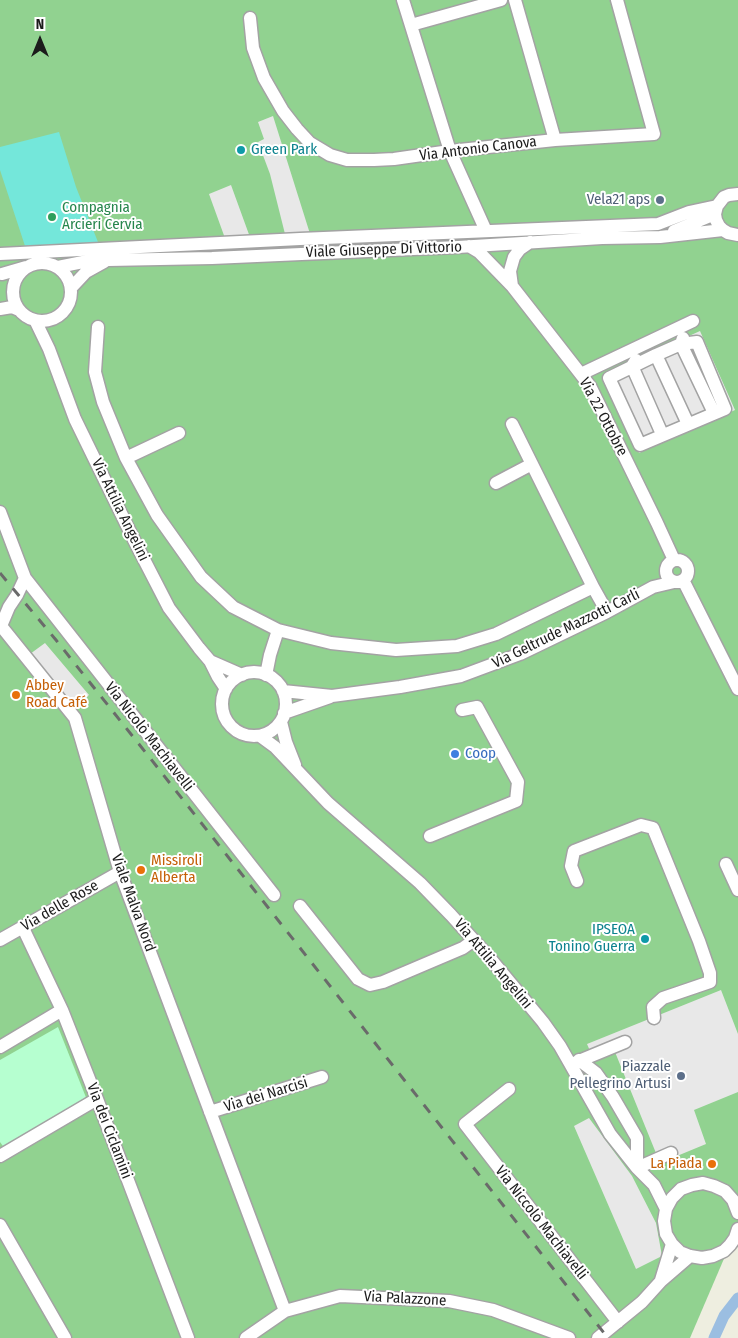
<!DOCTYPE html>
<meta charset="utf-8">
<style>
body{margin:0}
#map{position:relative;width:738px;height:1338px;overflow:hidden;background:#eeeee0;font-family:"Fira Sans Condensed",sans-serif}
canvas{display:block}
.north{position:absolute;left:15px;top:15px;width:50px;height:50px;-webkit-text-stroke:4px #fff;paint-order:stroke;rotate:0deg;font-size:14px;font-weight:700;line-height:20px;text-align:center;color:#1c1c1c}
.north::after{content:'';display:block;margin:auto;width:18px;height:22px;background:#1c1c1c;clip-path:polygon(50% 0,100% 100%,50% 72%,0 100%)}
</style>
<div id="map">
<canvas width="738" height="1338"></canvas>
<div class="north">N</div>
</div>
<script>
const c = document.querySelector('canvas').getContext('2d');
c.lineJoin = 'round';
function fillPath(path, color) {
  c.fillStyle = color;
  c.fill(path, 'evenodd');
}
function poly(rows) {
  const path = new Path2D();
  for (const r of rows) {
    if (r.length === 3) {
      path.moveTo(r[0] + r[2], r[1]);
      path.arc(r[0], r[1], r[2], 0, 2 * Math.PI);
      continue;
    }
    path.moveTo(r[0], r[1]);
    for (let i = 2; i < r.length; i += 2) path.lineTo(r[i], r[i + 1]);
  }
  return path;
}
function stroke(path, color, width, dash) {
  c.strokeStyle = color;
  c.lineWidth = width;
  c.lineCap = dash ? 'butt' : 'round';
  c.setLineDash(dash || []);
  c.stroke(path);
}
function write(font, color, halo, rows, align = 'center') {
  c.font = font + ' "Fira Sans Condensed",sans-serif';
  c.lineWidth = 4;
  c.setLineDash([]);
  c.textBaseline = 'middle';
  c.strokeStyle = halo;
  c.fillStyle = color;
  for (const [text, x, y, turn = 0] of rows) {
    c.save();
    c.translate(x, y);
    c.rotate((+turn || 0) * Math.PI / 180);
    c.textAlign = isNaN(turn) ? turn : align;
    if (halo) c.strokeText(text, 0, 0);
    c.fillText(text, 0, 0);
    c.restore();
  }
}
const forest = poly([
 [0,0,738,0,738,1226,690,1338,0,1338]
]);
const park = poly([
 [58,1027,87,1100,5,1149,0,1142,0,1060]
]);
const pitch = poly([
 [59,132,76,187,100,247,26,249,0,170,0,147]
]);
const parking = poly([
 [273,116,311,237,286,238,270,174,258,142,264,139,258,122],
 [231,185,251,240,226,241,209,194],
 [700,331,735,410,639,453,603,375],
 [45,643,89,695,73,706,30,654],
 [721,990,738,1034,738,1092,694,1110,706,1144,660,1163,615,1052,594,1060,587,1044],
 [589,1118,632,1176,656,1223,662,1256,636,1269,574,1126]
]);
const canal = poly([
 [714,1338,724,1316,738,1298]
]);
const minor = poly([
 [403,0,450,151,486,231],
 [515,0,555,140],
 [250,18,253,48,264,78,283,111,297,129,310,143,330,155,347,160,374,160,394,159,450,151,555,140,654,134,617,0],
 [411,25,501,0],
 [738,194,729,195,724,197,717,206,715,214,716,220,719,226,723,230,728,233,738,235],
 [674,231,715,214],
 [469,246,479,252,512,286,590,386,657,523,674,560],
 [0,254,300,239,658,224,689,212,717,206],
 [42,292,29],
 [58,267,83,262,108,260,212,258,458,247,602,238,660,237,723,230],
 [2,274,26,267],
 [512,286,510,271,514,257,520,249,530,242],
 [71,288,86,272,104,262],
 [0,309,12,307,19,310],
 [35,320,49,349,75,419,136,544,169,608,199,648,210,661,218,677,226,689],
 [98,327,95,372,103,402,126,458,157,515,201,577,233,607,278,630,331,643,396,650,457,646,496,634,593,587,512,424],
 [683,338,681,344,714,413],
 [697,342,725,409,640,445,609,378,656,355,681,344,697,342],
 [656,355,688,424],
 [636,360,632,366,662,434],
 [581,374,693,321],
 [126,458,179,433],
 [496,483,532,464],
 [0,512,25,578,17,595,9,607,1,626,75,718,120,872,285,1311],
 [677,571,11],
 [25,578,274,895],
 [683,580,738,689],
 [593,587,607,612],
 [210,661,242,675],
 [254,704,32],
 [266,675,270,655,278,630],
 [283,691,332,696,400,687,461,676,520,654,607,612,653,587,674,582],
 [284,713,330,697],
 [281,722,286,742,295,765],
 [260,736,275,747,328,803,420,883,451,915,489,957,543,1022,560,1046,610,1134,637,1168,654,1185,666,1209],
 [430,836,516,801,518,782,477,707,462,710],
 [726,864,738,890],
 [577,881,571,866,574,851,641,825,653,828,699,941,710,973,710,982,663,998,653,1007,654,1018],
 [300,906,358,979,370,985,383,982,463,948,474,940],
 [23,928,62,1010,97,1099,188,1338],
 [0,940,120,872],
 [0,1047,62,1010],
 [579,1060,596,1073,613,1097,637,1138,637,1168,671,1153],
 [574,1063,625,1042],
 [509,1089,465,1124,618,1322],
 [210,1112,322,1077],
 [0,1156,97,1099],
 [738,1213,733,1200,725,1191,714,1186,703,1183,692,1185,681,1189,672,1198,666,1209,664,1221,666,1234,672,1244,680,1252,690,1256,702,1258,713,1256,724,1251,730,1245,735,1238,738,1229],
 [0,1225,65,1338],
 [661,1280,672,1244],
 [246,1338,285,1311,340,1296,449,1301,493,1310,569,1338],
 [598,1338,642,1302,661,1281,690,1256]
]);
const rail = poly([
 [0,573,56,640,150,758,608,1338]
]);
const markers = [
 [241,150,5,"#0f9aa8"],
 [660,200,5,"#5c6f8a"],
 [52,217,5,"#2e9e5b"],
 [16,695,5,"#e8710a"],
 [455,754,5,"#3f7fe0"],
 [141,870,5,"#e8710a"],
 [645,939,5,"#0f9aa8"],
 [681,1076,5,"#5c6f8a"],
 [712,1164,5,"#e8710a"]
];
const streetNames = [
 ["Via Antonio Canova",478,149,-7],
 ["Viale Giuseppe Di Vittorio",384,250,-2],
 ["Via 22 Ottobre",603,417,62],
 ["Via Attilia Angelini",120,510,64],
 ["Via Geltrude Mazzotti Carli",566,629,-26],
 ["Via Nicolò Machiavelli",149,737,52],
 ["Viale Malva Nord",133,903,70],
 ["Via delle Rose",60,906,-30],
 ["Via Attilia Angelini",493,964,50],
 ["Via dei Narcisi",266,1095,-17],
 ["Via dei Ciclamini",109,1131,69],
 ["Via Niccolò Machiavelli",541,1223,52],
 ["Via Palazzone",405,1299,3]
];
const cultureNames = [
 ["Green Park",251,150],
 ["IPSEOA",635,930,"right"],
 ["Tonino Guerra",635,947,"right"]
];
const serviceNames = [
 ["Vela21 aps",650,200],
 ["Piazzale",671,1067],
 ["Pellegrino Artusi",671,1084]
];
const leisureNames = [
 ["Compagnia",62,208],
 ["Arcieri Cervia",62,225]
];
const foodNames = [
 ["Abbey",26,686],
 ["Road Café",26,703],
 ["Missiroli",151,861],
 ["Alberta",151,878],
 ["La Piada",702,1164,"right"]
];
const shopNames = [
 ["Coop",465,754]
];
fillPath(forest, '#91d290');
fillPath(park, '#b6ffd0');
fillPath(pitch, '#74e7da');
fillPath(parking, '#e8e8e8');
stroke(canal, '#9bbee1', 11);
stroke(minor, '#a3a3a3', 15);
stroke(minor, '#fff', 12);
stroke(rail, '#6a6a6a', 3, [10, 10]);
for (const [x, y, r, color] of markers) {
  const dot = new Path2D();
  dot.arc(x, y, r, 0, 2 * Math.PI);
  c.fillStyle = color;
  c.fill(dot);
  stroke(dot, '#fff', 2);
}
write('15px', '#1c1c1c', '#fff', streetNames);
write('15px', '#0d838f', '#fff', cultureNames, 'left');
write('15px', '#4e5e75', '#fff', serviceNames, 'right');
write('15px', '#27864d', '#fff', leisureNames, 'left');
write('15px', '#c56008', '#fff', foodNames, 'left');
write('15px', '#366cbe', '#fff', shopNames, 'left');
</script>
